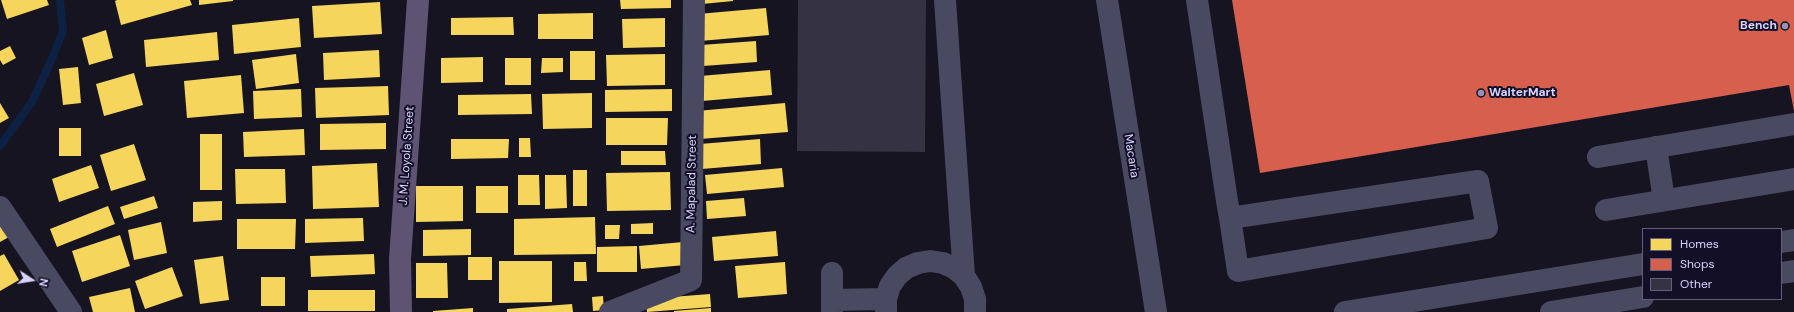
<!DOCTYPE html>
<style>
body{margin:0}
#map{position:relative;width:1794px;height:312px;overflow:hidden;background:#161421;font-family:"DM Sans",sans-serif}
canvas{display:block}
.legend{position:absolute;left:1642px;top:228px;width:140px;height:72px;box-sizing:border-box;background:#130f26;border:1px solid #625e7d;margin:0;padding:5px 7px;list-style:none;font-size:12px;color:#d9d4ff}
.legend li{display:flex;align-items:center;gap:8px;height:20px}
.legend b{width:20px;border:1px solid #625e7d}
.north{position:absolute;left:12px;top:260px;width:40px;height:40px;-webkit-text-stroke:3px #130f26;paint-order:stroke;rotate:102deg;font-size:11px;font-weight:700;line-height:16px;text-align:center;color:#d9d4ff}
.north::after{content:'';display:block;margin:auto;width:14px;height:18px;background:#d9d4ff;clip-path:polygon(50% 0,100% 100%,50% 72%,0 100%)}
</style>
<div id="map">
<canvas width="1794" height="312"></canvas>
<ul class="legend">
<li><b style="height:11px;background:#f6d55c"></b>Homes</li>
<li><b style="height:11px;background:#d6604d"></b>Shops</li>
<li><b style="height:11px;background:#343243"></b>Other</li>
</ul>
<div class="north">N</div>
</div>
<script>
const c = document.querySelector('canvas').getContext('2d');
c.lineJoin = 'round';
function fillPath(path, color) {
  c.fillStyle = color;
  c.fill(path, 'evenodd');
}
function poly(rows) {
  const path = new Path2D();
  for (const r of rows) {
    path.moveTo(r[0], r[1]);
    for (let i = 2; i < r.length; i += 2) path.lineTo(r[i], r[i + 1]);
  }
  return path;
}
function stroke(path, color, width, dash) {
  c.strokeStyle = color;
  c.lineWidth = width;
  c.lineCap = dash ? 'butt' : 'round';
  c.setLineDash(dash || []);
  c.stroke(path);
}
function write(font, color, halo, rows, align = 'center') {
  c.font = font + ' "DM Sans",sans-serif';
  c.lineWidth = 4;
  c.setLineDash([]);
  c.textBaseline = 'middle';
  c.strokeStyle = halo;
  c.fillStyle = color;
  for (const [text, x, y, turn = 0] of rows) {
    c.save();
    c.translate(x, y);
    c.rotate((+turn || 0) * Math.PI / 180);
    c.textAlign = isNaN(turn) ? turn : align;
    if (halo) c.strokeText(text, 0, 0);
    c.fillText(text, 0, 0);
    c.restore();
  }
}
const homes = poly([
 [1,0,47,0,49,5,7,19],
 [117,0,190,0,192,5,121,25,115,1],
 [199,0,233,0,233,1,199,5],
 [620,0,671,0,671,8,621,9],
 [702,0,733,0,733,1,702,4],
 [380,2,382,34,314,38,312,6],
 [766,8,769,35,700,41,698,14],
 [593,13,593,39,538,39,538,14],
 [513,17,514,35,451,35,451,18],
 [299,18,301,47,234,54,232,25],
 [665,18,665,47,623,48,622,19],
 [106,30,113,58,89,65,82,38],
 [217,32,219,60,146,67,144,40],
 [756,41,757,62,703,66,701,45],
 [10,46,16,58,3,65,0,60,0,51],
 [379,50,380,77,324,80,323,53],
 [570,51,595,51,595,80,570,80],
 [296,54,299,83,256,89,252,60],
 [665,54,665,85,607,86,606,55],
 [483,57,483,82,441,83,441,58],
 [505,58,531,58,531,85,505,85],
 [542,58,563,58,563,72,541,73],
 [78,67,81,103,63,105,59,69],
 [770,70,772,95,702,101,700,76],
 [134,73,143,105,104,116,96,84],
 [241,75,244,113,187,118,184,81],
 [388,86,389,115,316,118,315,88],
 [301,89,302,117,254,119,253,91],
 [672,89,672,111,605,112,605,90],
 [592,93,592,128,543,129,542,94],
 [531,94,532,114,458,115,458,95],
 [0,103,9,118,0,123],
 [785,103,788,132,700,139,697,111],
 [606,118,668,118,667,145,606,145],
 [386,123,386,149,320,150,320,124],
 [59,128,81,128,81,156,59,156],
 [304,129,305,155,244,157,243,132],
 [200,134,222,134,222,190,200,190],
 [519,138,530,138,531,157,519,157],
 [451,139,509,139,508,158,451,159],
 [760,139,761,164,702,169,700,144],
 [134,144,146,180,111,191,100,155],
 [621,151,665,151,666,165,621,165],
 [377,163,379,207,313,209,312,166],
 [91,165,99,188,59,202,52,179],
 [782,168,784,187,707,194,705,175],
 [235,169,285,169,286,203,236,204],
 [573,170,587,170,587,206,573,206],
 [670,172,671,210,607,211,606,173],
 [518,175,539,175,540,205,518,205],
 [545,175,566,175,567,208,545,209],
 [416,186,463,186,463,221,416,222],
 [476,186,508,186,508,213,476,213],
 [154,196,158,208,124,219,120,207],
 [744,198,746,216,707,219,706,201],
 [222,201,222,220,193,222,193,202],
 [108,206,115,224,57,247,50,229],
 [595,217,596,254,514,255,514,219],
 [363,218,364,241,305,243,305,219],
 [237,219,296,219,295,249,237,249],
 [0,221,9,237,0,242],
 [161,222,167,253,134,260,128,230],
 [653,223,653,234,631,234,631,224],
 [605,225,620,225,619,239,605,239],
 [471,229,471,255,423,256,423,230],
 [776,231,778,256,714,261,712,237],
 [120,235,130,266,82,282,72,251],
 [683,242,685,265,641,269,639,246],
 [637,246,637,272,597,272,597,247],
 [4,254,19,280,0,291,0,256],
 [374,254,375,274,311,277,310,256],
 [223,256,229,300,200,304,194,260],
 [468,257,492,257,492,280,468,280],
 [499,261,552,261,552,302,499,303],
 [574,262,586,262,587,281,574,281],
 [785,262,787,294,738,298,735,266],
 [416,263,447,263,448,298,416,298],
 [172,267,183,296,145,309,135,281],
 [261,277,285,277,285,306,261,306],
 [130,288,135,312,93,312,89,297],
 [308,290,375,290,375,311,308,311],
 [710,294,711,307,647,312,646,299],
 [603,296,604,310,593,311,592,297],
 [572,304,573,312,507,312,507,309],
 [473,308,473,312,433,312,433,311],
 [711,308,711,312,674,312,674,311]
]);
const shops = poly([
 [1232,0,1794,0,1794,111,1789,85,1260,173]
]);
const stream = poly([
 [0,146,32,102,51,61,63,31,60,0]
]);
const building = poly([
 [798,0,926,0,925,152,797,151]
]);
const minor = poly([
 [945,0,964,276],
 [1107,0,1156,312],
 [1197,0,1227,201,1230,218,1238,271,1487,228,1478,181,1230,218],
 [1656,147,1664,200],
 [1598,157,1794,124],
 [0,207,71,312],
 [1606,210,1794,179],
 [1781,242,1794,240],
 [1781,273,1794,271],
 [832,300,886,299],
 [610,312,691,280,694,0],
 [832,312,832,273],
 [886,312,886,299,890,286,897,276,906,268,918,263,930,261,943,263,954,268,964,276,971,287,975,299,975,312],
 [1345,312,1643,264],
 [1551,312,1643,297]
]);
const major = poly([
 [401,312,400,259,418,0]
]);
const markers = [
 [1785,26,4,"#9591b1"],
 [1481,93,4,"#9591b1"]
];
const poiNames = [
 ["Bench",1777,26],
 ["WalterMart",1489,93,"left"]
];
const streetNames = [
 ["J. M. Loyola Street",407,156,-86],
 ["Macaria",1131,156,81],
 ["A. Mapalad Street",692,184,-89]
];
fillPath(homes, '#f6d55c');
fillPath(shops, '#d6604d');
stroke(stream, '#0d2144', 8);
fillPath(building, '#343243');
stroke(minor, '#4a4962', 22);
stroke(major, '#5e5373', 22);
for (const [x, y, r, color] of markers) {
  const dot = new Path2D();
  dot.arc(x, y, r, 0, 2 * Math.PI);
  c.fillStyle = color;
  c.fill(dot);
  stroke(dot, '#130f26', 1.5);
}
write('bold 12px', '#d9d4ff', '#130f26', poiNames, 'right');
write('12px', '#d9d4ff', '#130f26', streetNames);
</script>
